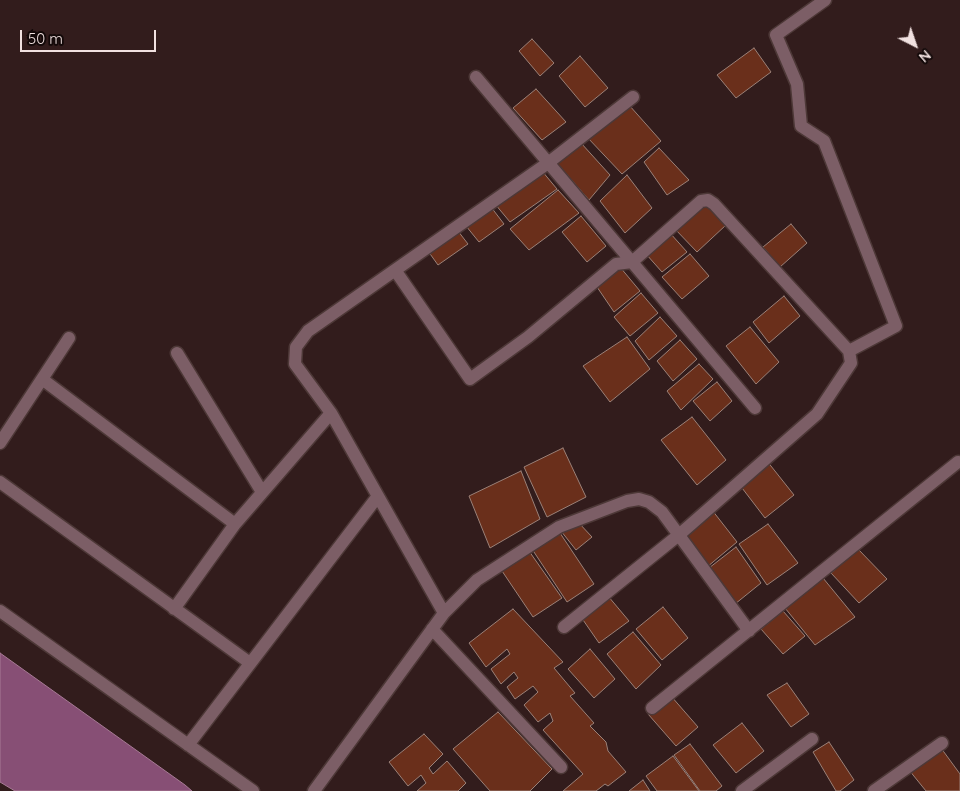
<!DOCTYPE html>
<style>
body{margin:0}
#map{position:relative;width:960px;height:791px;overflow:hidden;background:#321c1c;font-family:Quicksand,sans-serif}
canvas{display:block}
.north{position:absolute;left:890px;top:20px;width:50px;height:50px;-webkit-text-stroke:4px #130909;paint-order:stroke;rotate:139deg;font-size:14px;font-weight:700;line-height:20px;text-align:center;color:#f1e1e0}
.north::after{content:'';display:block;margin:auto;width:18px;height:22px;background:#f1e1e0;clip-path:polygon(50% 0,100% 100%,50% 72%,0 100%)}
.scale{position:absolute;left:20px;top:30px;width:136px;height:22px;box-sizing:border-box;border:2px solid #f1e1e0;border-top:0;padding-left:6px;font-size:15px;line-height:18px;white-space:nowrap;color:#f1e1e0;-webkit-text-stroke:4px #130909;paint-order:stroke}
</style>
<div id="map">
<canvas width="960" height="791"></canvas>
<div class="north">N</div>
<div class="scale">50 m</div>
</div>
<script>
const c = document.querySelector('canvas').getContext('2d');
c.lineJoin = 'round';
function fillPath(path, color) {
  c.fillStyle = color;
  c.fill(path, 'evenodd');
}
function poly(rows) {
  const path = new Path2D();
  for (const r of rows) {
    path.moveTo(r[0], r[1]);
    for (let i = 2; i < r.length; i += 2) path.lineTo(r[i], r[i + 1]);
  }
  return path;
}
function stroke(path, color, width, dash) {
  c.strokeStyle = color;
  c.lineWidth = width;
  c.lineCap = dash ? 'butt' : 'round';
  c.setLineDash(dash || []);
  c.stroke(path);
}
const water = poly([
 [0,653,185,785,192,791,15,791,0,782,0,653]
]);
const building = poly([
 [532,39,554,63,540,76,519,51,532,39],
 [754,48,771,72,736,98,717,75,754,48],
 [580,56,608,88,585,107,559,76,580,56],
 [536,89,566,122,542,140,513,108,536,89],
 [629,105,661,141,622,174,587,137,629,105],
 [581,143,610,175,589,200,556,162,581,143],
 [659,148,689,180,667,195,644,162,659,148],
 [542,171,557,189,510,222,495,204,542,171],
 [627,175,652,208,625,233,600,201,627,175],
 [558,190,579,213,529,250,510,229,558,190],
 [704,203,726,225,697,252,674,228,704,203],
 [491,207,504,224,479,242,466,226,491,207],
 [581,216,606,246,587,262,562,232,581,216],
 [791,224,807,243,780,267,763,247,791,224],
 [458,231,468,244,438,265,428,251,458,231],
 [670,233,687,252,662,272,646,254,670,233],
 [690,254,709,276,682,299,662,277,690,254],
 [620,267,640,291,614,312,597,287,620,267],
 [641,293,658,313,630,336,614,317,641,293],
 [784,296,800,316,769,343,753,322,784,296],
 [660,317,677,336,649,360,635,341,660,317],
 [750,327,779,362,756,384,726,346,750,327],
 [627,337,650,369,610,402,583,366,627,337],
 [680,340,697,359,673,381,657,361,680,340],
 [699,364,713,379,681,410,667,391,699,364],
 [717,382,732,401,710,421,693,401,717,382],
 [692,417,726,460,697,485,661,440,692,417],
 [563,448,586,497,547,517,524,467,563,448],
 [767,461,794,495,765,518,739,484,767,461],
 [521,471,540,519,490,548,469,496,521,471],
 [712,510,737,542,707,567,684,534,712,510],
 [578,522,592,537,576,550,561,531,578,522],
 [768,524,798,563,767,585,739,544,768,524],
 [560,533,594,584,567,602,532,549,560,533],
 [736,547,761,583,735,604,709,568,736,547],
 [858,549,887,579,859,603,831,573,858,549],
 [529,551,562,598,533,617,500,568,529,551],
 [823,578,855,617,815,645,785,608,823,578],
 [608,596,629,621,599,643,581,617,608,596],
 [663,607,688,638,662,660,636,629,663,607],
 [513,609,563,662,554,668,575,693,570,696,594,723,590,726,606,742,608,751,626,772,608,786,605,784,596,791,563,791,583,774,543,730,553,721,550,713,538,722,524,705,538,692,533,686,515,699,507,687,518,678,514,672,501,684,491,669,510,654,507,649,486,667,469,643,513,609],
 [783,611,805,636,783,654,761,629,783,611],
 [633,632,661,665,636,689,607,654,633,632],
 [590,649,615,679,594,698,568,669,590,649],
 [787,683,809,714,791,727,767,695,787,683],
 [671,696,698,727,676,746,648,714,671,696],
 [498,712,552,769,530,791,490,791,453,749,498,712],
 [742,723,764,751,736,773,713,745,742,723],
 [424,734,443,754,429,768,433,774,447,761,466,783,458,791,417,791,426,783,421,775,408,786,389,762,424,734],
 [829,742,854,780,840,791,836,791,813,752,829,742],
 [690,744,722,786,716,791,700,791,674,755,690,744],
 [941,748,960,774,960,791,926,791,909,770,941,748],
 [673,756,699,791,657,791,646,776,673,756],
 [643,780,650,791,629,791,643,780]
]);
const minor = poly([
 [825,0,776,35,797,84,801,126,824,141,896,326,849,351],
 [476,77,755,408],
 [395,270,470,379,528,337,616,264,632,262,701,201,708,200,714,204,849,351,851,363,817,414,680,534,564,627],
 [177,353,262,492],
 [42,379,235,524],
 [0,443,69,338],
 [0,482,250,663],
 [174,609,235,524,331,413],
 [0,611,253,791],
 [444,613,331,413,295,364,296,347,308,331,548,163,633,97],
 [432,629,561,767],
 [652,708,958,462],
 [188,745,378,496],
 [314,791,444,613,477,580,559,527,627,501,639,499,649,502,662,512,749,631],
 [742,791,812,739],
 [874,791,942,743]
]);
fillPath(water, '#874f75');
stroke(water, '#a77b95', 1);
fillPath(building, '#6a2f1b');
stroke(building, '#9b8178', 1);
stroke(minor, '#4d3837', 15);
stroke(minor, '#7c5e66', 12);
</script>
